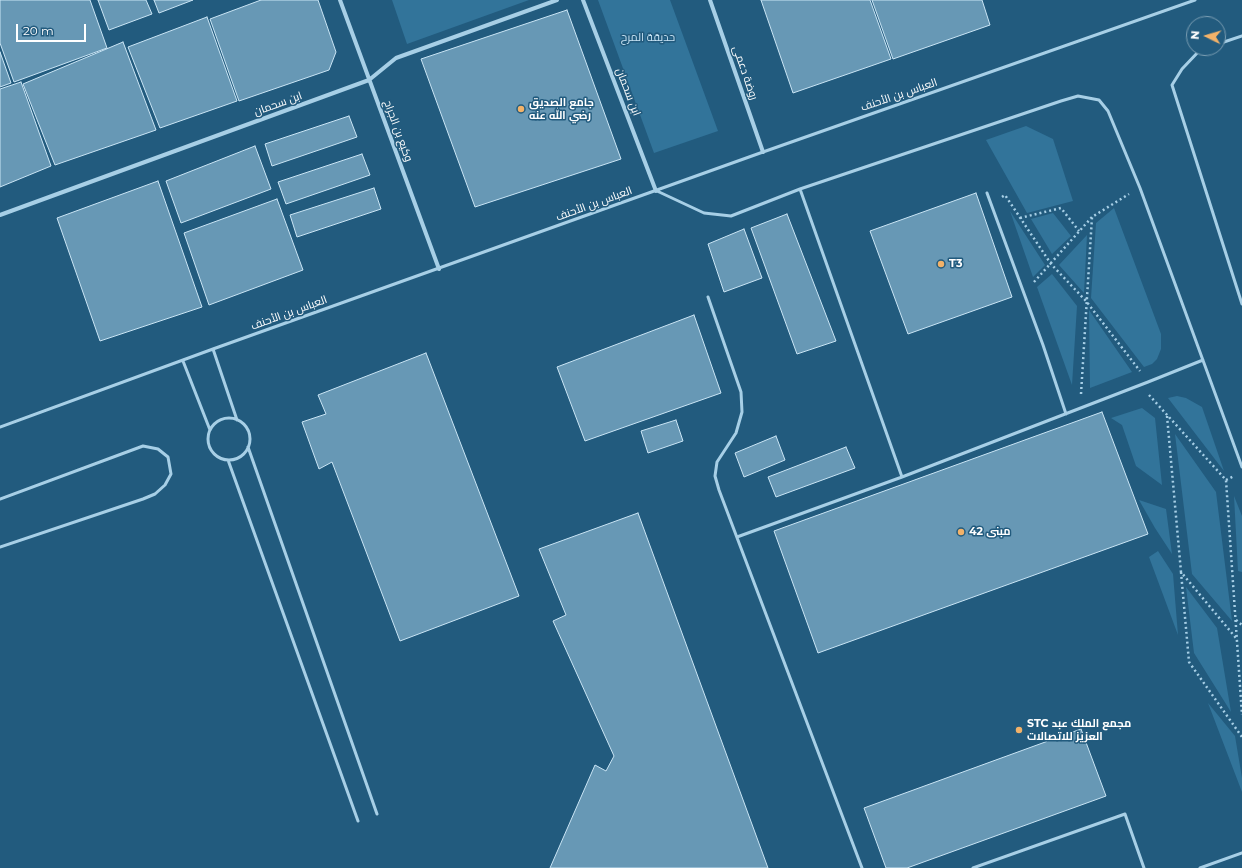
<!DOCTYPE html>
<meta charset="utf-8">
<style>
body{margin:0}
#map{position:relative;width:1242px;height:868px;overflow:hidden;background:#225b7e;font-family:Montserrat,sans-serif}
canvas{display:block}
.north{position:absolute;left:1186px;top:16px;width:40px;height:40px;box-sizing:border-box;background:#225b7e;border:1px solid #7a9db2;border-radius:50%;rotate:275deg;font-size:11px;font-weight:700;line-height:16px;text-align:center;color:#fff}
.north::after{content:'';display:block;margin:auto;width:14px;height:18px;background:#f2b269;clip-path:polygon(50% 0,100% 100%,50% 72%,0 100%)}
.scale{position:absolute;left:16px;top:24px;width:70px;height:18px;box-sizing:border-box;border:2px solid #fff;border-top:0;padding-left:5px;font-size:12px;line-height:14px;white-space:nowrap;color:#fff;-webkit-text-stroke:3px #225b7e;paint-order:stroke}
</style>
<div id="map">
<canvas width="1242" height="868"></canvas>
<div class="north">N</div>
<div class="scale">20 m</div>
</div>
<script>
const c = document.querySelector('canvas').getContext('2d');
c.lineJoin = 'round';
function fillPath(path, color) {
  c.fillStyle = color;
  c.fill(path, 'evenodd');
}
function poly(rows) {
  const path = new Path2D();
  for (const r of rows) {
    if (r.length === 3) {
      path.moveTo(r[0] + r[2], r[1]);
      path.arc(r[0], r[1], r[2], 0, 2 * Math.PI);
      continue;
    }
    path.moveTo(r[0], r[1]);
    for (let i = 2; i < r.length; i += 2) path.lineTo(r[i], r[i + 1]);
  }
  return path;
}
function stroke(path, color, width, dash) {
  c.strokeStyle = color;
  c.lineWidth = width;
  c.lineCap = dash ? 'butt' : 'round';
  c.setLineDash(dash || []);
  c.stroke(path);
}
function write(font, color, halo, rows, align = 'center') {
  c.font = font + ' Montserrat,Cairo,sans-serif';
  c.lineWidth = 3;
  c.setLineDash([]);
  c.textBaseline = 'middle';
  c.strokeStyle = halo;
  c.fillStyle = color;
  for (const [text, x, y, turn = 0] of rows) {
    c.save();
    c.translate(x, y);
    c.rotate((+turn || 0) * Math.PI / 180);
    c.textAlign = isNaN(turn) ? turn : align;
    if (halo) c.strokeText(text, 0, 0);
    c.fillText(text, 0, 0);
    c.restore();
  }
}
const green = poly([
 [392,0,529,0,407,44],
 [598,0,670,0,718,131,654,153],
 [1026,126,1053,139,1073,201,1027,213,986,140],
 [1114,208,1161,334,1161,349,1157,359,1152,364,1144,367,1091,298,1096,223],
 [1010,211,1045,265,1033,277],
 [1053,213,1071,236,1052,254,1031,219],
 [1087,235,1084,293,1059,265],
 [1052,274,1077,306,1072,385,1037,287],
 [1089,310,1132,372,1090,388],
 [1177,396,1186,398,1202,407,1224,471,1168,398],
 [1142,408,1155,418,1162,485,1136,466,1122,425,1111,418],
 [1175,434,1216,492,1232,621,1192,574],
 [1234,496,1242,516,1242,572,1238,571],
 [1139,500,1166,509,1172,554,1155,528],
 [1158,551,1173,574,1178,635,1149,557],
 [1186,587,1217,628,1231,712,1194,653],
 [1208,703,1235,736,1242,778,1242,792]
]);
const building = poly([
 [0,0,90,0,107,48,14,82,0,43,0,0],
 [98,0,146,0,152,14,109,30,98,0],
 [154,0,193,0,159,13,154,0],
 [261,0,318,0,336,52,329,70,239,101,210,19,261,0],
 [761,0,870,0,891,59,793,93,761,0],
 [872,0,982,0,990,25,893,59,872,0],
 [567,10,621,159,475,207,421,59,567,10],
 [207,17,237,101,160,128,128,47,207,17],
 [123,42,156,130,55,165,23,84,123,42],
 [0,52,11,83,0,87,0,52],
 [21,82,51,166,0,187,0,89,21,82],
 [349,116,357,137,272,166,265,144,349,116],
 [255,146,271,189,181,223,166,181,255,146],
 [362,154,370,175,286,204,278,182,362,154],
 [158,181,202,307,100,341,57,218,158,181],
 [374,188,381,209,297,237,290,215,374,188],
 [976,193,1012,297,908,334,870,231,976,193],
 [277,199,303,270,209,305,184,233,277,199],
 [787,214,836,341,797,354,751,228,787,214],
 [744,229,762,278,724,292,708,244,744,229],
 [694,315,721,393,585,441,557,367,694,315],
 [426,353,519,596,400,641,332,462,319,469,302,422,326,414,318,395,426,353],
 [1102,412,1148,534,818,653,774,531,1102,412],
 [676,420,683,441,648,453,641,431,676,420],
 [776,436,785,460,744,477,735,453,776,436],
 [846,447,855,468,776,497,768,477,846,447],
 [638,513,768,868,550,868,595,765,606,771,614,756,553,621,566,615,539,549,638,513],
 [1081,729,1106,796,907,868,886,868,864,808,1081,729]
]);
const path = poly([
 [1002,197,1005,195,1051,264,1086,301,1140,371],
 [1020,218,1061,208,1079,231],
 [1034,282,1092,217],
 [1081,394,1092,217,1129,194],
 [1149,395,1226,480,1242,715],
 [1167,416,1181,572,1236,638],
 [1226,480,1234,476],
 [1181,572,1189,662,1242,737],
 [1236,620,1242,625]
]);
const lane = poly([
 [1218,44,1242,36],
 [1207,48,1200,50,1182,69,1172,85,1242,304],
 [800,189,902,477],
 [657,191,704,213,731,216,800,189,1061,101,1078,96,1099,100,1108,111,1140,188,1242,467],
 [987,193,1043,345,1066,414],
 [708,297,741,392,742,412,736,433,717,462,715,476,719,490,862,868],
 [213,349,237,420],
 [183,361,210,430],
 [229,439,21],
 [0,427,213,349,763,152,1195,0],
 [248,447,377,814],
 [228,460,358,821],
 [0,499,143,446,158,449,168,457,171,474,165,485,155,494,143,499,0,547],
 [737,537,902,477,1148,382,1203,360],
 [973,868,1125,814,1144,868],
 [1200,868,1242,853]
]);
const street = poly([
 [340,0,439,269],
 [583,0,656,191],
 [710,0,763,152],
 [0,215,369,80,396,58,557,0]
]);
const markers = [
 [521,109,4,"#f2b269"],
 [941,264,4,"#f2b269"],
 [961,532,4,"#f2b269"],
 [1019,730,4,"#f2b269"]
];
const parkNames = [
 ["حديقة المرح",648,38]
];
const streetNames = [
 ["روضة دعمى",745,73,71],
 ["ابن سحمان",628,92,69],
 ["العباس بن الأحنف",899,95,-19],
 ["ابن سحمان",278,104,-20],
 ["وكيع بن الجراح",398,131,70],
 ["العباس بن الأحنف",594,204,-20],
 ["العباس بن الأحنف",289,313,-20]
];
const poiNames = [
 ["جامع الصديق",529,103],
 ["رضي الله عنه",529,116],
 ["T3",949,264],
 ["مبنى 42",969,532],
 ["STC مجمع الملك عبد",1027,724],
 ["العزيز للاتصالات",1027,737]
];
fillPath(green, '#32749a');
fillPath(building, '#6798b5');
stroke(building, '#cae5f5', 1);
stroke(path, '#a7cfe6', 2.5, [2, 3]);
stroke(lane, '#a7cfe6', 3);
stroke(street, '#a7cfe6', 4);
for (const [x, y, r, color] of markers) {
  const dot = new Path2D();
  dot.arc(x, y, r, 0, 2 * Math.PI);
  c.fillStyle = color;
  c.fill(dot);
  stroke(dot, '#225b7e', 1.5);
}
write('11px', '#cae5f5', '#225b7e', parkNames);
write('11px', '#fff', '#225b7e', streetNames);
write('bold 11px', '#fff', '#225b7e', poiNames, 'left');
</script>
